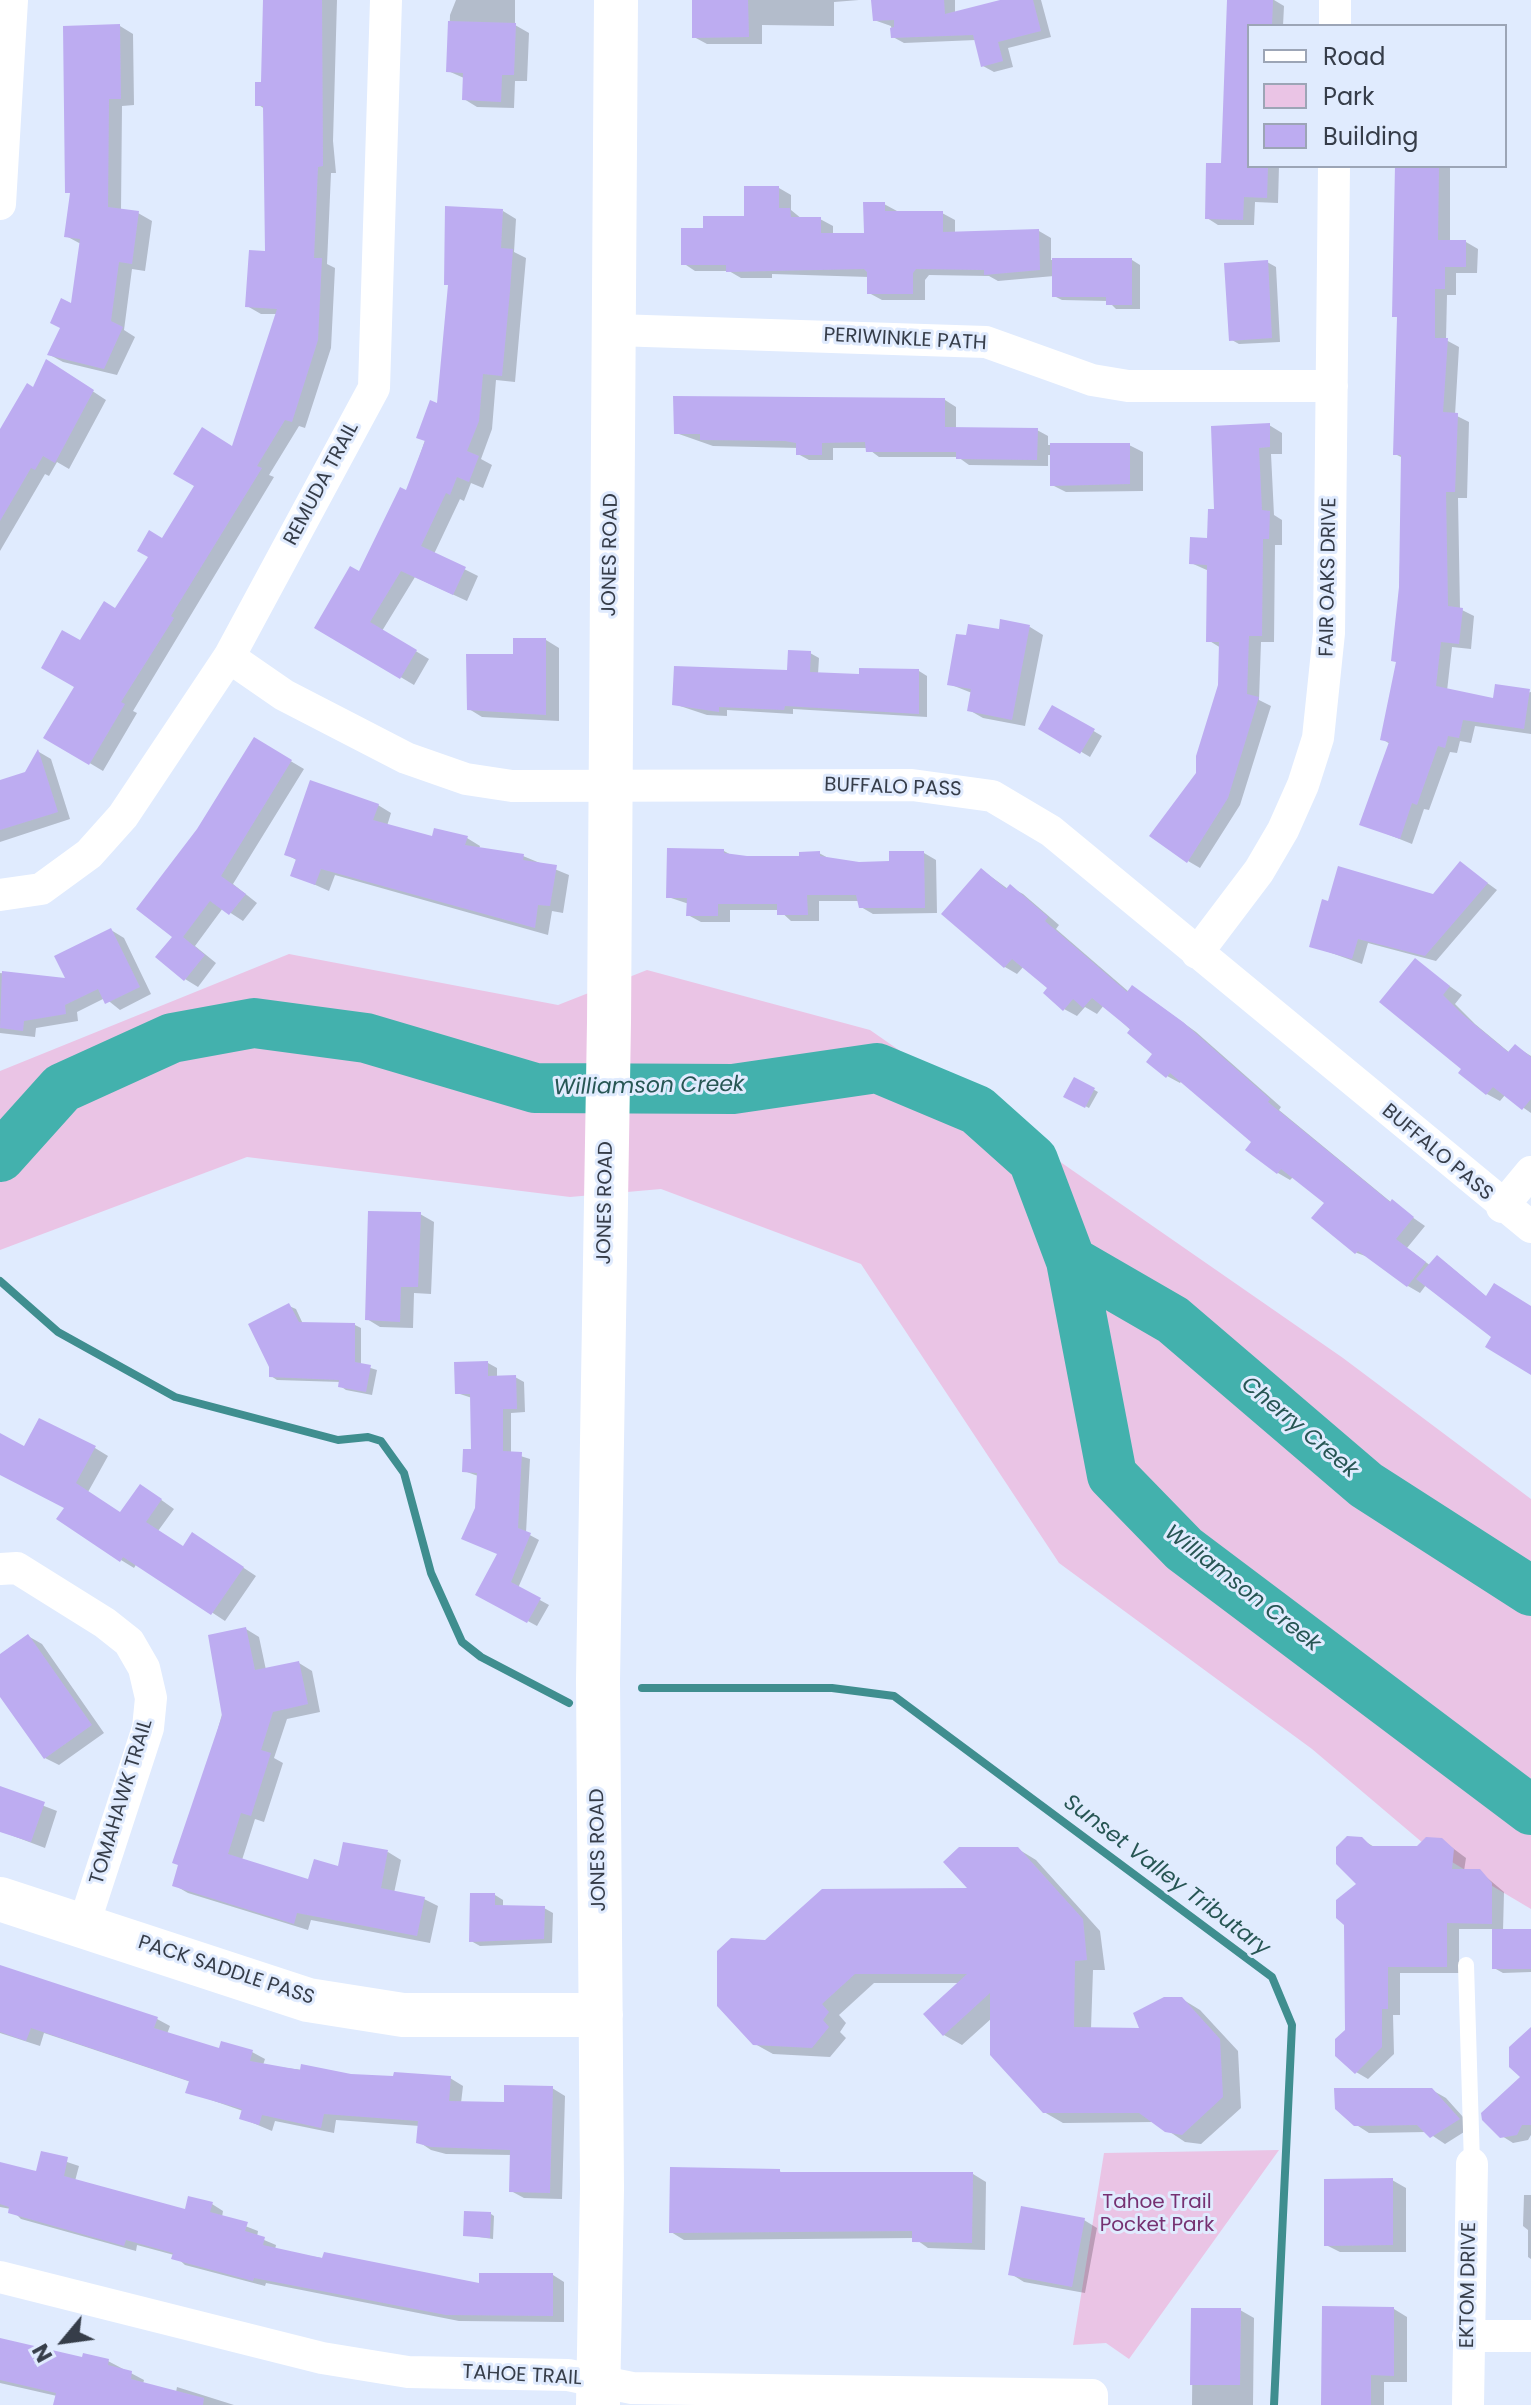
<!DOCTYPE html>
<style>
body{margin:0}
#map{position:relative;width:1531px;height:2405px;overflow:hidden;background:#e0ebfe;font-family:Poppins,sans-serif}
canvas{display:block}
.legend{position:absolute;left:1247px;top:24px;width:260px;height:144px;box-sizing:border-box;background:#e0ebfe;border:2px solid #9ca5b6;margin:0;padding:10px 14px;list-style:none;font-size:24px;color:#363d49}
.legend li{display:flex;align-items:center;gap:16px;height:40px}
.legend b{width:40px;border:2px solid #9ca5b6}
.north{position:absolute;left:24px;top:2301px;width:80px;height:80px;-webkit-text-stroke:6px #e0ebfe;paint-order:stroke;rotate:241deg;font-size:22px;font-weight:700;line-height:32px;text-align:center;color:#363d49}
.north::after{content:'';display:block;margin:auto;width:28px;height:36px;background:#363d49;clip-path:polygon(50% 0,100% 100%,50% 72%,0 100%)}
</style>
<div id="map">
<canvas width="1531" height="2405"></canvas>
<ul class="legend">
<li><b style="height:10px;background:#fff"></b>Road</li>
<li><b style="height:22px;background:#eac4e5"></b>Park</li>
<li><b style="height:22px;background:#bdacf1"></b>Building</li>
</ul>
<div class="north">N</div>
</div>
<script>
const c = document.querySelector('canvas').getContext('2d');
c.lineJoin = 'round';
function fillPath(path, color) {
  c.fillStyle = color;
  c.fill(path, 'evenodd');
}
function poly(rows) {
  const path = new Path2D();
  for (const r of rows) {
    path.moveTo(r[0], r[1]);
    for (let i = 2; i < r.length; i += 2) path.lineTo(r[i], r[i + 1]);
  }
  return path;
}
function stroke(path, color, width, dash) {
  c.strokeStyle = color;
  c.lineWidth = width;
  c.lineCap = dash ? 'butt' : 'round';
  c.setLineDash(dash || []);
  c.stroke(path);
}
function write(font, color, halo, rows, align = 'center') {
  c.font = font + ' Poppins,sans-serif';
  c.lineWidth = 6;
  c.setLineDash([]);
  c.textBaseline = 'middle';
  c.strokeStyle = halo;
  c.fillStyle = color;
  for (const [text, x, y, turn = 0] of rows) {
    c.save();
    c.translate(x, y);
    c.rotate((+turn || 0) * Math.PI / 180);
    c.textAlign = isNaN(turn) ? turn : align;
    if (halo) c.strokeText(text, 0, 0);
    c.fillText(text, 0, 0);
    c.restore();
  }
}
const green = poly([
 [289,954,558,1005,647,970,870,1030,1343,1358,1531,1499,1531,1909,1430,1849,1312,1749,1059,1563,861,1264,661,1189,570,1197,247,1157,0,1250,0,1071],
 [1279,2150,1129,2359,1106,2343,1073,2345,1104,2153]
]);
const shadow = poly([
 [263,0,337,0,333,141,336,173,331,173,327,264,335,268,331,348,305,428,299,426,269,475,274,477,133,711,137,713,103,771,46,737,76,686,81,643,116,610,163,541,234,448,277,314,261,314,247,306,267,253,265,109,257,104,263,84],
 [456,0,515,0,515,25,529,33,527,81,515,81,514,108,477,107,464,99,464,78,448,71,450,15],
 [694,0,859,0,834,2,834,26,762,25,762,44,707,44,694,37],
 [873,0,955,0,955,13,1008,0,1041,0,1051,37,1008,48,1013,67,994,72,983,66,976,40,904,43,893,37,891,26,874,20],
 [1229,0,1274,0,1284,6,1283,26,1249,26,1249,166,1279,166,1278,203,1255,202,1254,225,1218,225,1207,218,1223,165],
 [120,26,133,34,134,105,122,106,121,211,138,213,152,221,145,271,132,269,124,330,135,337,117,375,63,362,50,355,73,306,81,244,66,236,72,194,67,192],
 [1397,166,1450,166,1450,242,1466,242,1478,249,1477,273,1456,273,1456,295,1447,295,1446,340,1459,347,1455,415,1469,422,1467,498,1458,498,1460,609,1474,616,1471,649,1452,647,1447,691,1495,700,1531,692,1531,734,1475,726,1471,743,1460,741,1457,753,1450,752,1429,810,1424,809,1412,844,1362,824,1390,744,1382,739,1397,663,1403,458,1395,454,1399,318,1394,316],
 [779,188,791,195,791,210,802,219,820,219,833,226,833,235,866,235,884,204,897,211,942,213,955,220,955,233,1039,231,1051,238,1051,260,1132,260,1140,265,1140,309,1116,309,1108,301,1062,300,1054,296,1054,276,998,281,989,276,929,275,925,280,925,300,882,300,869,293,869,277,772,274,772,278,741,278,729,271,695,271,683,263,705,230,746,218],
 [503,211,516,219,514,252,526,258,515,382,496,380,492,429,481,459,492,465,483,488,471,483,464,501,460,499,434,554,478,576,467,601,415,577,382,631,429,659,414,685,316,627,360,574,407,493],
 [1267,262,1276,267,1280,342,1239,344,1230,339],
 [59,369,106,400,69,469,57,462,49,476,45,474,0,551,0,435,34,390],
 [945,400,956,407,956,429,1037,430,1048,436,1048,445,1129,445,1143,452,1143,491,1066,492,1052,485,1052,455,1048,455,1048,466,969,465,958,457,879,457,867,448,833,448,833,460,809,460,798,454,798,448,713,446,676,433],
 [1269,425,1282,433,1282,454,1271,454,1274,515,1282,520,1282,545,1275,545,1274,642,1261,642,1259,700,1271,706,1240,805,1200,868,1188,861,1198,773,1220,685,1221,648,1208,640,1209,571,1191,563,1209,540,1216,511],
 [1030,627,1043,635,1025,726,983,718,969,710,972,693,949,684,1000,632],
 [546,640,559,648,559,721,482,717,469,709,515,656],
 [810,653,819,658,818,674,860,676,919,671,927,676,927,717,793,709,793,714,727,710,727,716,707,715,674,704,789,672],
 [1053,707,1102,736,1090,757,1041,728],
 [255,740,304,769,233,884,257,903,243,921,223,908,195,946,216,963,198,987,185,979,175,936,198,830],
 [39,752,51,759,70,819,0,842,0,782,26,774],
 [378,805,391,813,387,826,433,838,467,838,480,846,479,849,523,856,569,875,563,913,552,911,548,935,335,875,329,891,293,875,298,861,286,854],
 [724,851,733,856,801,858,819,853,830,859,858,864,891,863,924,853,936,860,937,913,873,914,861,907,859,901,819,901,819,921,791,921,779,910,730,910,730,922,701,922,688,915,689,904,668,897],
 [1461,864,1497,890,1436,961,1368,943,1362,964,1312,946,1433,896],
 [982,870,1008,889,1010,887,1023,894,1059,925,1056,929,1129,992,1145,995,1196,1032,1281,1107,1279,1110,1392,1203,1425,1226,1407,1248,1431,1266,1446,1263,1488,1298,1531,1308,1531,1355,1494,1337,1426,1285,1420,1293,1408,1286,1371,1258,1357,1253,1314,1218,1326,1203,1293,1177,1290,1180,1278,1173,1254,1142,1182,1080,1180,1083,1167,1076,1155,1053,1104,1005,1097,1014,1085,1007,1077,1016,1064,1009,1050,988,1024,966,1017,974,1005,967],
 [111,930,124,938,151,994,120,1010,105,998,77,1012,78,1021,36,1028,35,1037,0,1033,0,973,68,980],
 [1415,961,1462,995,1455,1004,1475,1024,1510,1053,1515,1046,1531,1056,1531,1113,1505,1095,1500,1101,1487,1094],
 [1075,1079,1098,1092,1089,1108,1066,1096],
 [420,1214,434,1222,431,1294,414,1293,413,1328,380,1327,367,1319],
 [289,1306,296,1309,303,1324,355,1325,361,1328,361,1365,377,1370,372,1395,346,1390,340,1386,341,1382,277,1380,271,1376],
 [488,1363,497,1368,497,1377,515,1377,524,1382,525,1412,511,1413,511,1453,530,1459,526,1533,539,1540,518,1588,549,1605,537,1626,478,1594,499,1555,477,1508,478,1476,464,1471,473,1451,472,1398,457,1393],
 [95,1448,108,1456,88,1492,121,1514,153,1494,174,1509,158,1531,184,1548,206,1543,256,1576,225,1621,137,1563,134,1568,121,1560,66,1508,0,1473,0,1449],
 [246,1629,259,1637,266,1670,299,1663,312,1671,320,1712,287,1719,274,1758,283,1763,264,1822,255,1819,242,1860,309,1881,388,1852,401,1860,394,1893,424,1899,438,1906,430,1943,311,1920,308,1930,188,1893,174,1885],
 [28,1636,42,1644,104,1733,59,1765,45,1758,0,1693,0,1656],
 [0,1789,57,1811,45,1848,0,1831],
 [1361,1839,1376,1848,1418,1848,1442,1840,1466,1858,1464,1871,1479,1871,1504,1892,1503,1931,1531,1931,1531,1972,1503,1973,1494,1968,1494,1929,1459,1929,1459,1973,1400,1973,1400,2015,1393,2015,1394,2054,1368,2079,1356,2072,1347,2031],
 [1018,1849,1036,1860,1100,1931,1105,1970,1093,1970,1091,2029,1142,2030,1182,1999,1200,2010,1238,2051,1241,2108,1201,2144,1185,2142,1155,2122,1063,2123,1044,2112,992,2018,962,2045,944,2035,926,2014,960,1983,874,1983,839,2015,846,2023,840,2032,846,2038,830,2057,773,2054,755,2044,766,1942,972,1890],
 [495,1895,503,1900,503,1907,544,1908,553,1913,552,1943,480,1946,471,1941],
 [0,1967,157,2019,170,2026,167,2034,220,2050,252,2052,265,2059,263,2065,351,2076,450,2078,463,2086,461,2103,506,2104,552,2088,565,2096,562,2199,524,2198,511,2191,512,2155,446,2154,431,2150,419,2142,420,2126,336,2120,334,2133,275,2121,272,2131,241,2118,243,2111,188,2092,191,2082,44,2033,40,2046,0,2033],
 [1531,2030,1531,2135,1528,2140,1513,2143,1502,2136,1523,2077],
 [1432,2090,1446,2098,1472,2127,1445,2144,1427,2132,1369,2133,1355,2124],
 [43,2154,79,2166,75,2181,186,2211,212,2204,223,2211,222,2217,258,2231,257,2237,276,2245,275,2250,481,2285,553,2275,564,2282,564,2322,459,2321,266,2283,265,2286,185,2265,174,2255,137,2245,136,2251,21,2219,11,2209,0,2207,0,2164,38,2173],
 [779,2171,785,2174,973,2174,986,2182,985,2250,928,2248,914,2238,684,2240,671,2232],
 [1392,2180,1406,2188,1406,2252,1340,2252,1326,2245],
 [1524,2195,1531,2195,1531,2259,1528,2257,1528,2230,1523,2226],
 [491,2214,494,2216,493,2239,465,2235],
 [1084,2220,1097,2228,1085,2293,1024,2282,1011,2274],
 [1394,2309,1407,2317,1407,2382,1384,2382,1384,2405,1323,2405],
 [1193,2310,1240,2310,1254,2318,1253,2405,1192,2405],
 [0,2340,83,2360,108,2361,144,2380,143,2384,176,2392,177,2387,234,2405,61,2405,57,2396,0,2383]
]);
const stream = poly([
 [0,1281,58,1332,175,1397,338,1440,368,1437,381,1441,404,1473,431,1573,462,1642,481,1657,569,1703],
 [642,1688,832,1688,894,1696,1272,1977,1292,2025,1274,2405]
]);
const river = poly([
 [0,1157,62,1088,172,1038,254,1023,366,1038,535,1088,733,1089,877,1068,977,1110,1033,1160,1071,1261,1112,1475,1184,1549,1531,1810],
 [1071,1261,1173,1320,1366,1485,1531,1591]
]);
const building = poly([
 [263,0,322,0,323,166,318,167,314,258,322,258,318,340,292,422,285,420,257,466,262,468,171,616,174,618,121,702,125,704,89,765,43,738,74,687,41,668,62,630,80,640,104,601,115,608,148,557,137,551,149,530,162,538,194,486,173,474,202,427,232,446,277,309,245,307,249,250,265,251,263,106,255,106,255,82,261,82],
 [692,0,748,0,749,37,692,38],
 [871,0,944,0,945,14,1000,0,1033,0,1041,31,998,42,1003,61,981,67,973,35,891,38,890,28,894,27,894,20,873,21],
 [1227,0,1273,0,1272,26,1249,26,1249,166,1268,166,1267,198,1244,197,1243,220,1205,219,1206,163,1221,163],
 [448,21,516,23,514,75,502,75,501,102,462,100,463,73,446,72],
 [120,24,121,99,109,99,108,207,139,211,132,264,119,262,111,321,123,327,104,369,47,355,60,328,50,323,61,298,71,303,80,239,64,237,70,193,65,193,63,26],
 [1395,166,1439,166,1438,240,1466,240,1466,267,1445,267,1445,289,1435,289,1435,338,1448,338,1443,412,1458,413,1455,492,1446,492,1448,606,1463,608,1459,644,1441,642,1436,686,1493,698,1495,684,1530,689,1524,729,1463,720,1459,738,1448,736,1445,748,1438,746,1417,805,1412,803,1400,839,1359,825,1389,742,1380,740,1396,662,1391,661,1399,587,1401,455,1393,455,1397,317,1392,317],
 [744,186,779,186,779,208,790,208,791,217,821,217,821,233,864,233,863,202,885,202,885,211,943,211,943,232,1039,229,1040,270,984,275,984,270,916,269,913,273,913,294,867,294,867,272,864,269,726,272,726,265,681,265,681,228,703,228,703,216,744,216],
 [445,206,503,209,501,248,513,249,510,291,502,376,483,374,479,421,467,451,479,456,469,482,457,477,450,495,446,493,421,546,466,567,453,595,401,571,370,622,417,650,400,679,314,628,350,566,359,571,400,487,406,490,425,441,416,438,430,400,437,403,448,285,444,285],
 [1052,258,1132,258,1132,305,1106,305,1106,297,1052,297],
 [1268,260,1272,338,1229,341,1224,263],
 [46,359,94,390,55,463,43,456,35,470,31,468,0,521,0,429,27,383,33,387],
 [673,396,945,398,945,427,1038,428,1037,460,956,459,956,452,866,452,865,442,822,443,822,455,796,455,796,443,785,441,700,440,700,434,674,434],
 [1270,423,1270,447,1259,448,1262,510,1270,511,1269,539,1263,539,1262,636,1249,636,1247,694,1259,697,1228,798,1187,863,1149,836,1196,773,1196,756,1218,685,1219,642,1206,642,1207,565,1189,564,1190,537,1207,538,1208,509,1214,509,1211,426],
 [1050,443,1130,443,1130,484,1050,486],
 [1000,619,1030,625,1012,720,967,711,971,689,947,685,956,634,966,635,968,624,999,629],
 [513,638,546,638,546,715,467,710,466,654,513,654],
 [788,650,811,651,810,672,859,674,859,668,919,669,919,714,785,706,784,710,719,707,719,712,672,705,674,666,787,670],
 [1052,705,1095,729,1080,754,1038,729],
 [254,737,292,760,221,876,246,894,229,915,210,901,183,937,205,955,184,981,155,957,172,937,136,909,197,829],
 [38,749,58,812,0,830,0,780,25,772],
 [310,780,379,804,373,820,432,836,434,828,468,836,465,845,524,854,523,860,557,865,550,906,538,905,535,928,321,869,315,885,290,876,296,859,284,855],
 [667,848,724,849,724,853,747,856,799,856,799,852,820,851,820,856,859,862,889,861,889,851,924,851,925,908,859,908,856,895,807,895,808,915,777,915,777,904,718,904,718,916,686,916,687,898,666,898],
 [1460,861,1488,883,1425,956,1358,939,1352,959,1309,947,1322,899,1328,901,1338,866,1433,894],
 [981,868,1006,889,1010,884,1048,917,1045,921,1127,992,1132,985,1183,1022,1270,1099,1268,1102,1390,1202,1392,1199,1414,1217,1396,1239,1426,1262,1407,1287,1358,1251,1355,1254,1311,1218,1324,1203,1281,1169,1277,1174,1245,1150,1251,1142,1170,1073,1166,1078,1146,1062,1152,1054,1127,1033,1130,1029,1092,998,1083,1008,1073,999,1063,1011,1043,993,1047,988,1012,959,1004,968,941,914],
 [111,928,140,987,105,1004,98,989,65,1005,66,1014,24,1021,23,1031,0,1028,2,971,65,978,54,956],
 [1415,958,1450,986,1443,995,1462,1014,1508,1052,1515,1044,1531,1057,1531,1099,1522,1110,1493,1087,1486,1095,1458,1073,1461,1069,1379,1002],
 [1074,1077,1095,1088,1085,1108,1063,1097],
 [368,1211,421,1212,418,1287,401,1287,400,1322,365,1320],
 [1437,1255,1486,1296,1494,1283,1531,1306,1531,1375,1485,1347,1491,1337,1416,1279],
 [289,1303,299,1322,355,1323,355,1362,371,1365,366,1392,338,1387,339,1380,269,1377,269,1367,248,1324],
 [488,1361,488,1376,516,1375,517,1409,503,1409,503,1451,522,1452,518,1528,531,1533,511,1582,541,1598,527,1623,475,1595,497,1554,461,1539,475,1508,477,1473,462,1472,463,1449,471,1449,470,1394,455,1394,454,1362],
 [39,1418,96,1446,76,1483,120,1512,140,1484,162,1499,146,1522,183,1546,192,1532,244,1567,211,1615,123,1557,120,1562,56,1519,64,1508,0,1475,0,1433,24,1446],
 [246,1627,255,1670,299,1661,308,1704,273,1712,261,1750,271,1753,251,1816,241,1813,228,1854,308,1879,314,1859,338,1866,343,1842,388,1850,381,1888,425,1897,417,1936,297,1913,294,1924,172,1886,178,1865,172,1863,222,1716,208,1635],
 [28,1634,92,1725,44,1759,0,1697,0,1654],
 [0,1786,45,1802,31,1842,0,1832],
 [1347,1836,1362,1837,1371,1846,1417,1846,1426,1837,1442,1838,1454,1849,1452,1869,1480,1869,1492,1883,1492,1924,1447,1923,1447,1967,1388,1967,1388,2009,1382,2009,1382,2047,1355,2074,1335,2056,1335,2039,1345,2030,1344,1925,1336,1918,1336,1900,1356,1884,1336,1864,1336,1847],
 [959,1847,1018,1847,1083,1919,1087,1960,1075,1961,1074,2027,1139,2028,1133,2013,1164,1997,1182,1997,1220,2039,1223,2097,1182,2135,1165,2132,1139,2113,1043,2113,990,2055,990,1993,943,2036,923,2014,967,1974,855,1974,822,2004,829,2012,823,2020,829,2027,812,2048,753,2045,717,2006,717,1951,731,1938,765,1940,822,1889,967,1888,943,1862],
 [470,1893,495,1893,495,1905,545,1906,544,1939,469,1942],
 [1492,1929,1531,1929,1531,1969,1492,1969],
 [0,1965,158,2017,154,2028,219,2048,221,2041,253,2050,250,2061,300,2070,301,2064,351,2074,393,2076,394,2072,451,2076,449,2101,504,2102,504,2085,553,2086,550,2193,509,2192,510,2150,431,2147,416,2143,418,2121,324,2114,321,2128,262,2115,259,2125,239,2119,242,2109,185,2093,189,2081,31,2028,26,2041,0,2032],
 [1531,2027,1531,2125,1522,2125,1517,2135,1500,2138,1482,2120,1481,2113,1520,2077,1509,2067,1509,2047],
 [1334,2088,1432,2088,1460,2119,1430,2138,1417,2125,1354,2126,1335,2109],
 [41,2151,68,2157,64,2176,185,2209,188,2196,213,2202,210,2212,248,2222,245,2231,265,2237,263,2245,322,2258,324,2252,479,2283,479,2273,553,2273,553,2316,446,2315,254,2278,253,2281,171,2259,173,2253,126,2240,124,2246,8,2213,9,2207,0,2204,0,2162,36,2171],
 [670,2167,780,2169,780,2172,973,2172,972,2243,912,2242,912,2231,669,2233],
 [1393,2178,1393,2245,1324,2246,1324,2179],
 [1021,2206,1085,2218,1072,2287,1008,2275],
 [464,2211,491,2212,490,2238,463,2236],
 [1322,2306,1394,2307,1394,2376,1371,2375,1371,2405,1321,2405],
 [1191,2308,1241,2308,1240,2385,1190,2385],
 [0,2338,82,2357,83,2353,109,2359,108,2365,132,2371,131,2379,204,2398,203,2405,53,2405,56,2393,0,2380]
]);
const lane = poly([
 [1466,1965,1472,2164]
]);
const street = poly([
 [1335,26,1335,0],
 [0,204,12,0],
 [615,330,986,342,1092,380,1128,386,1332,386],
 [229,657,284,695,406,758,466,779,512,786,912,785,992,796,1051,831,1531,1227],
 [0,895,41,889,89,854,123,816,229,657,374,388,386,0],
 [1197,953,1259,871,1283,830,1303,785,1318,738,1329,633,1334,166],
 [1502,1207,1531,1172],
 [0,1569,17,1568,105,1623,129,1642,144,1668,151,1698,148,1728,84,1924],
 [0,2277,322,2358,408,2372,568,2375,632,2388,1092,2395,1092,2405],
 [1468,2336,1531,2336],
 [1468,2405,1472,2164]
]);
const secondary = poly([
 [0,1899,308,2000,403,2015,601,2015],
 [598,2405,602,2189,598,1680,609,1022,616,0]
]);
const streetNames = [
 ["PERIWINKLE PATH",905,340,3],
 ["REMUDA TRAIL",322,484,-62],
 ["JONES ROAD",611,555,-89],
 ["FAIR OAKS DRIVE",1329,577,-89],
 ["BUFFALO PASS",893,788,2],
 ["BUFFALO PASS",1437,1153,40],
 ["JONES ROAD",606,1203,-89],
 ["TOMAHAWK TRAIL",122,1802,-73],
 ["JONES ROAD",599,1850,-91],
 ["PACK SADDLE PASS",226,1971,18],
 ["EKTOM DRIVE",1469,2285,-89],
 ["TAHOE TRAIL",522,2376,3]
];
const parkNames = [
 ["Tahoe Trail",1157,2203],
 ["Pocket Park",1157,2226]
];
const waterNames = [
 ["Williamson Creek",649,1087,-1],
 ["Cherry Creek",1299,1428,40],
 ["Williamson Creek",1242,1589,38],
 ["Sunset Valley Tributary",1166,1876,37]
];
fillPath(green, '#eac4e5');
fillPath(shadow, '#0003');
stroke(stream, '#3f8e8f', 8);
stroke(river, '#43b1ad', 50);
fillPath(building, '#bdacf1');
stroke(lane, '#fff', 16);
stroke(street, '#fff', 32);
stroke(secondary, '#fff', 44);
write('20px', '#363d49', '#e0ebfe', streetNames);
write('20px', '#763172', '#e0ebfe', parkNames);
write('italic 22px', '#275654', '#e0ebfe', waterNames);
</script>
